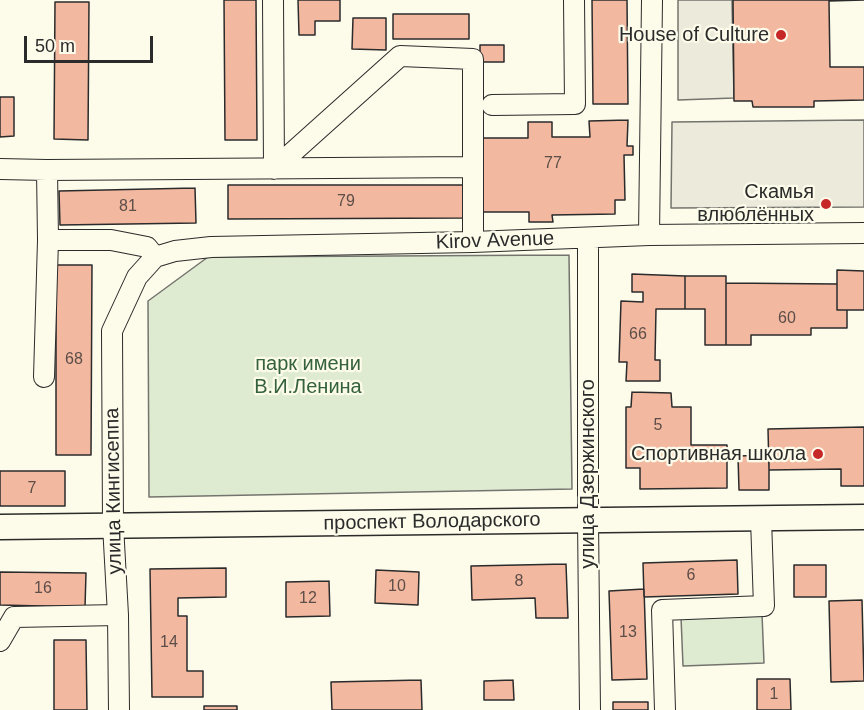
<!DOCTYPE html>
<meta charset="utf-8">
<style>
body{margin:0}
#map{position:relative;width:864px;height:710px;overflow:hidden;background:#fdfbea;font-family:Arial,sans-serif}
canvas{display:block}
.scale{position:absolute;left:24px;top:36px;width:129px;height:27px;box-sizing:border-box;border:3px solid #2b2b2b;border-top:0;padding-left:8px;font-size:18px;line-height:21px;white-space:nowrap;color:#2b2b2b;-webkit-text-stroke:4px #fdfbea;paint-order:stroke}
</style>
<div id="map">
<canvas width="864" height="710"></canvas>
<div class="scale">50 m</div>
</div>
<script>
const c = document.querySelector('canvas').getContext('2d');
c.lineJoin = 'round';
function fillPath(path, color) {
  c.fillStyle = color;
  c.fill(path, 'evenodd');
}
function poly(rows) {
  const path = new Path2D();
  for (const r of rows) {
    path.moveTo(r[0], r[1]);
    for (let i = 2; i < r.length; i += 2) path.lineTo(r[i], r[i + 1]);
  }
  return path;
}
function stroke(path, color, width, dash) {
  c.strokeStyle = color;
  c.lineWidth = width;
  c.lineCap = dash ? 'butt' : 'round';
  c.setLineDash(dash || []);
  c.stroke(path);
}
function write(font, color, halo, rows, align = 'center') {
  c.font = font + ' Arial,sans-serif';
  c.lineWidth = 4.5;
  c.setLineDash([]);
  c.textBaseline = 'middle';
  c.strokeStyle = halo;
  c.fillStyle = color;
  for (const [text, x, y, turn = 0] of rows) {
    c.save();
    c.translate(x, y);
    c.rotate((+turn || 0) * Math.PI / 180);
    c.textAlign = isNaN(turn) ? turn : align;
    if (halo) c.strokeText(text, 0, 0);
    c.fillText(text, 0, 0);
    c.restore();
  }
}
const green = poly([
 [569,255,572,489,149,497,148,301,208,257,569,255],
 [762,614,764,663,683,666,681,617,762,614]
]);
const parking = poly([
 [678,0,732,0,734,98,678,100,678,0],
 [864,120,864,207,671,208,672,122,864,120]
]);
const building = poly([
 [224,0,256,0,257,140,225,140,224,0],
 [298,0,340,0,340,21,315,21,315,35,299,35,298,0],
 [592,0,627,0,628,104,593,104,592,0],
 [733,0,864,0,829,1,830,67,864,67,864,100,814,101,814,107,753,107,752,101,734,101,733,0],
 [55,2,89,2,88,140,54,139,55,2],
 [393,14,469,14,469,39,393,39,393,14],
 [353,18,386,18,386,50,352,49,353,18],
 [480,45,504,45,504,62,480,62,480,45],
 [0,97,14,97,14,136,0,137,0,97],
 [628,120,627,146,633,146,633,155,624,155,625,200,615,200,615,214,552,215,553,222,529,222,529,212,482,212,481,138,528,138,528,122,552,122,552,137,590,137,589,121,628,120],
 [228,185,464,185,464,218,228,219,228,185],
 [195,188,196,223,60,225,59,191,195,188],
 [56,265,92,265,91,455,56,455,56,265],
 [837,270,864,271,864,310,837,310,837,270],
 [632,274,685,276,685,309,656,309,655,360,660,360,660,381,626,381,627,362,619,362,621,301,643,302,643,292,632,292,632,274],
 [685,276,726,276,726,345,705,345,705,309,685,309,685,276],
 [726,283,837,284,837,310,847,310,847,328,811,328,811,335,751,335,751,345,726,345,726,283],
 [632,392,671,393,672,407,691,407,691,445,727,445,727,488,640,489,640,468,626,468,626,407,631,407,632,392],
 [864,427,864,486,841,486,841,469,769,470,768,429,864,427],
 [769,455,769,490,739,490,738,456,769,455],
 [0,471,65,471,65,506,0,506,0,471],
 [737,560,738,594,644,597,643,563,737,560],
 [566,564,568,618,536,618,535,598,472,600,471,566,566,564],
 [794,565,826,565,826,597,794,597,794,565],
 [226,568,226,597,178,598,178,616,187,616,187,671,203,671,203,697,152,697,150,569,226,568],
 [376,570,419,572,418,605,375,603,376,570],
 [0,572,86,573,85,607,0,605,0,572],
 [329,581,330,616,286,617,286,582,329,581],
 [644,589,647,679,612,680,609,591,644,589],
 [862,600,864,681,831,682,829,601,862,600],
 [54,640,86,640,87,710,54,710,54,640],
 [757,679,790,679,791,710,757,710,757,679],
 [421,680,422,710,332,710,331,682,421,680],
 [513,680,514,700,484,700,484,681,513,680],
 [613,702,648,702,648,710,613,710,613,702],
 [204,706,237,706,237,710,204,710,204,706]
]);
const minor = poly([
 [273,0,274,169,400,56,473,59,473,242],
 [492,105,575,104,574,0],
 [0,169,47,170,473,167],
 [47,170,48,240,111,240,147,247,155,257],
 [649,235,652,0],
 [588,238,588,520,590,710],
 [44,377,48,240],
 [0,641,14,617,118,615],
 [119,710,118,615,113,525,112,331,137,277,155,257,175,251,211,247,473,242,649,235,864,233],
 [665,710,662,610,764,606,761,519]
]);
const major = poly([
 [0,527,864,517]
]);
const markers = [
 [781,35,6,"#c62828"],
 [826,204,6,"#c62828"],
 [818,454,6,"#c62828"]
];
const numberNames = [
 ["77",553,164],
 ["79",346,202],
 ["81",128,207],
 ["60",787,319],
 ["66",638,335],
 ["68",74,360],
 ["5",658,426],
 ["7",32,489],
 ["6",691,576],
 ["8",519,582],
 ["10",397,587],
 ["16",43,589],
 ["12",308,599],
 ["13",628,633],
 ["14",169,643],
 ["1",774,695]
];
const poiNames = [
 ["House of Culture",769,35],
 ["Скамья",814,192],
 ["влюблённых",814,215],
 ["Спортивная школа",806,454]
];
const streetNames = [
 ["Kirov Avenue",495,241,-2],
 ["улица Дзержинского",588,474,-90],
 ["улица Кингисеппа",114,491,-91],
 ["проспект Володарского",432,522,-1]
];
const parkNames = [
 ["парк имени",308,364],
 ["В.И.Ленина",308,387]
];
fillPath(green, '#deebd1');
stroke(green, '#74746e', 1.5);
fillPath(parking, '#eceadb');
stroke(parking, '#74746e', 1.5);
fillPath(building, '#f2b8a0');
stroke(building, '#2b2b2b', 1.5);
stroke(minor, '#2b2b2b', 22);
stroke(major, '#2b2b2b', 27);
stroke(minor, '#fdfbea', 20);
stroke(major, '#fdfbea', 24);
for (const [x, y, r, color] of markers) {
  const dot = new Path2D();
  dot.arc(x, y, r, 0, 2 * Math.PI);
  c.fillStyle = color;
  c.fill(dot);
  stroke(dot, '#fdfbea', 2);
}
write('16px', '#5d4e48', null, numberNames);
write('20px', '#2b2b2b', '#fdfbea', poiNames, 'right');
write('20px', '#2b2b2b', '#fdfbea', streetNames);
write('20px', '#34623c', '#fdfbea', parkNames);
</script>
